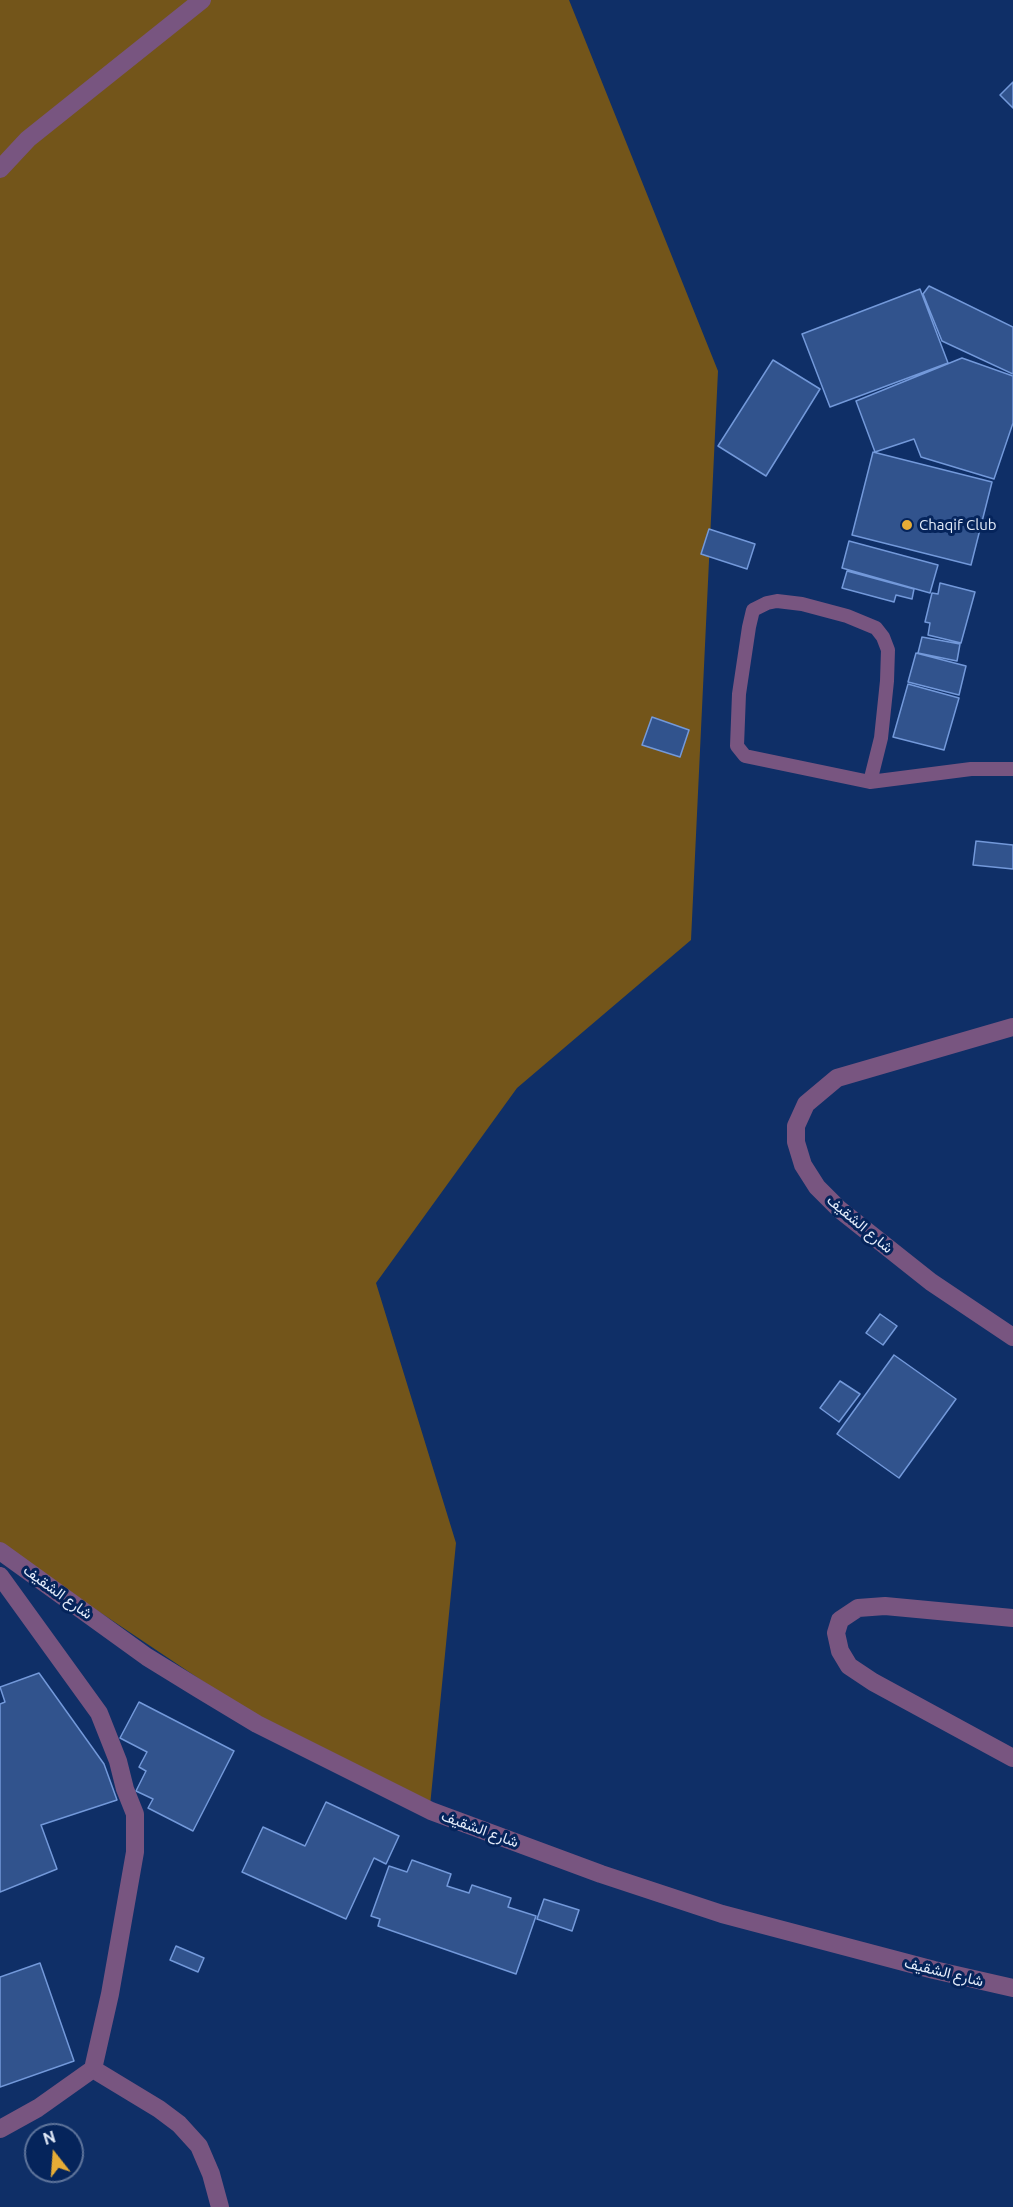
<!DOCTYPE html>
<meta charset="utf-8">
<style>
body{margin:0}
#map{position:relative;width:1013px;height:2207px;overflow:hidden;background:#0f2f67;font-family:Ubuntu,sans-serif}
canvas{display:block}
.north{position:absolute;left:24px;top:2123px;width:60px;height:60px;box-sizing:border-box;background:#05245b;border:2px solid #5e749b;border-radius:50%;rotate:343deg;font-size:16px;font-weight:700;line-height:24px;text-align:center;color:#e4ecfa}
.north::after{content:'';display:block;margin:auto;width:21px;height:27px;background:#e6ac36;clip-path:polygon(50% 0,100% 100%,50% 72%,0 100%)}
</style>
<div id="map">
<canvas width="1013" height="2207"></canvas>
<div class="north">N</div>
</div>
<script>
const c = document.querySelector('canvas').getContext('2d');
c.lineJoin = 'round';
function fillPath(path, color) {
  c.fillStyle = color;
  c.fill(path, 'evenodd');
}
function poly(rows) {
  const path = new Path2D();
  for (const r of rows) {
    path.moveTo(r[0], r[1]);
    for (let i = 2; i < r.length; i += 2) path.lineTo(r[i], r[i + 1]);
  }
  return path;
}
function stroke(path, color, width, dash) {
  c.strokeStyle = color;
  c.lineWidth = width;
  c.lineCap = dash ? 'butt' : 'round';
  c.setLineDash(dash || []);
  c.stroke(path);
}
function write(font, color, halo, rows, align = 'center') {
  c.font = font + ' Ubuntu,Vazirmatn,sans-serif';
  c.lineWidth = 6;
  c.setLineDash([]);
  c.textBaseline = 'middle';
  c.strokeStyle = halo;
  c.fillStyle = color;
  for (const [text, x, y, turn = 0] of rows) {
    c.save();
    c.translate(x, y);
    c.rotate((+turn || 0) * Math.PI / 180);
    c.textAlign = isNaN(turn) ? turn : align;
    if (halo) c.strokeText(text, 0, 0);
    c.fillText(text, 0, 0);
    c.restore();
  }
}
const green = poly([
 [0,0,569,0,718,371,691,940,517,1088,376,1283,456,1543,429,1816,277,1731,104,1615,0,1548]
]);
const building = poly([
 [1013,82,1013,108,1000,95,1013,82],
 [929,286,1013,327,1013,374,942,341,923,294,929,286],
 [920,289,948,363,830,407,802,334,920,289],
 [962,358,1013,376,1013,423,994,479,921,457,914,439,875,452,856,401,962,358],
 [773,360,820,389,766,476,718,446,773,360],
 [873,452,992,482,971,565,852,535,873,452],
 [709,529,755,544,747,569,701,554,709,529],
 [849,541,938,565,930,593,842,568,849,541],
 [847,571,914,589,912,599,896,595,894,602,842,588,847,571],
 [940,583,975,592,961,643,928,635,930,623,925,622,932,593,938,594,940,583],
 [922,637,960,644,957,661,918,653,922,637],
 [916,653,966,666,959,695,908,682,916,653],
 [908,684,959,698,944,750,893,737,908,684],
 [652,717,689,730,680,757,642,745,652,717],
 [976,841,1013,845,1013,869,973,865,976,841],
 [880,1314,897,1326,883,1345,866,1333,880,1314],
 [894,1355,956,1399,899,1478,837,1434,894,1355],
 [840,1381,860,1394,839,1422,820,1408,840,1381],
 [39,1673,104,1764,117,1800,41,1825,57,1869,0,1892,0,1704,5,1702,0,1687,39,1673],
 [139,1702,234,1751,193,1831,148,1808,153,1799,136,1791,146,1771,139,1767,147,1752,120,1738,139,1702],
 [326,1802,399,1836,386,1864,374,1858,346,1919,242,1872,263,1827,305,1846,326,1802],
 [412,1860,451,1874,447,1886,469,1893,472,1885,511,1898,508,1907,536,1916,516,1974,378,1926,380,1919,371,1916,389,1866,407,1872,412,1860],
 [544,1899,579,1910,572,1931,537,1919,544,1899],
 [176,1946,204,1958,198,1972,170,1960,176,1946],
 [40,1963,74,2061,0,2087,0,1977,40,1963]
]);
const lane = poly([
 [870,782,881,738,887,681,888,650,883,637,876,628,847,616,802,604,777,601,767,603,753,610,749,627,739,694,737,746,745,756,870,782,971,769,1013,769]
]);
const street = poly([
 [0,169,28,139,202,0],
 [1013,1027,837,1078,806,1104,796,1126,796,1142,803,1165,817,1187,839,1209,931,1282,1013,1337],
 [0,1551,147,1657,199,1689,257,1724,431,1811,601,1874,722,1914,934,1970,1013,1988],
 [0,1576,99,1713,118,1761,125,1789,135,1814,135,1852,110,1994,93,2069,38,2108,0,2129],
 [1013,1618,885,1606,858,1608,840,1620,836,1633,840,1651,849,1666,873,1682,1013,1758],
 [93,2069,159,2109,179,2124,199,2146,211,2174,220,2207]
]);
const markers = [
 [907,525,6,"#e6ac36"]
];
const poiNames = [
 ["Chaqif Club",919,525]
];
const streetNames = [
 ["شارع الشقيف",860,1224,40],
 ["شارع الشقيف",58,1592,36],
 ["شارع الشقيف",480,1829,20],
 ["شارع الشقيف",944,1972,14]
];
fillPath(green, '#73551a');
fillPath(building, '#31538d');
stroke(building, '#7399da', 1.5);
stroke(lane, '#785580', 14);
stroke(street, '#785580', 18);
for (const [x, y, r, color] of markers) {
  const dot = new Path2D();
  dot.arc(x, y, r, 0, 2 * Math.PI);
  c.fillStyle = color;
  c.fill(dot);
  stroke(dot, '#05245b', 2);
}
write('15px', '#e4ecfa', '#05245b', poiNames, 'left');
write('15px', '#e4ecfa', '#05245b', streetNames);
</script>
